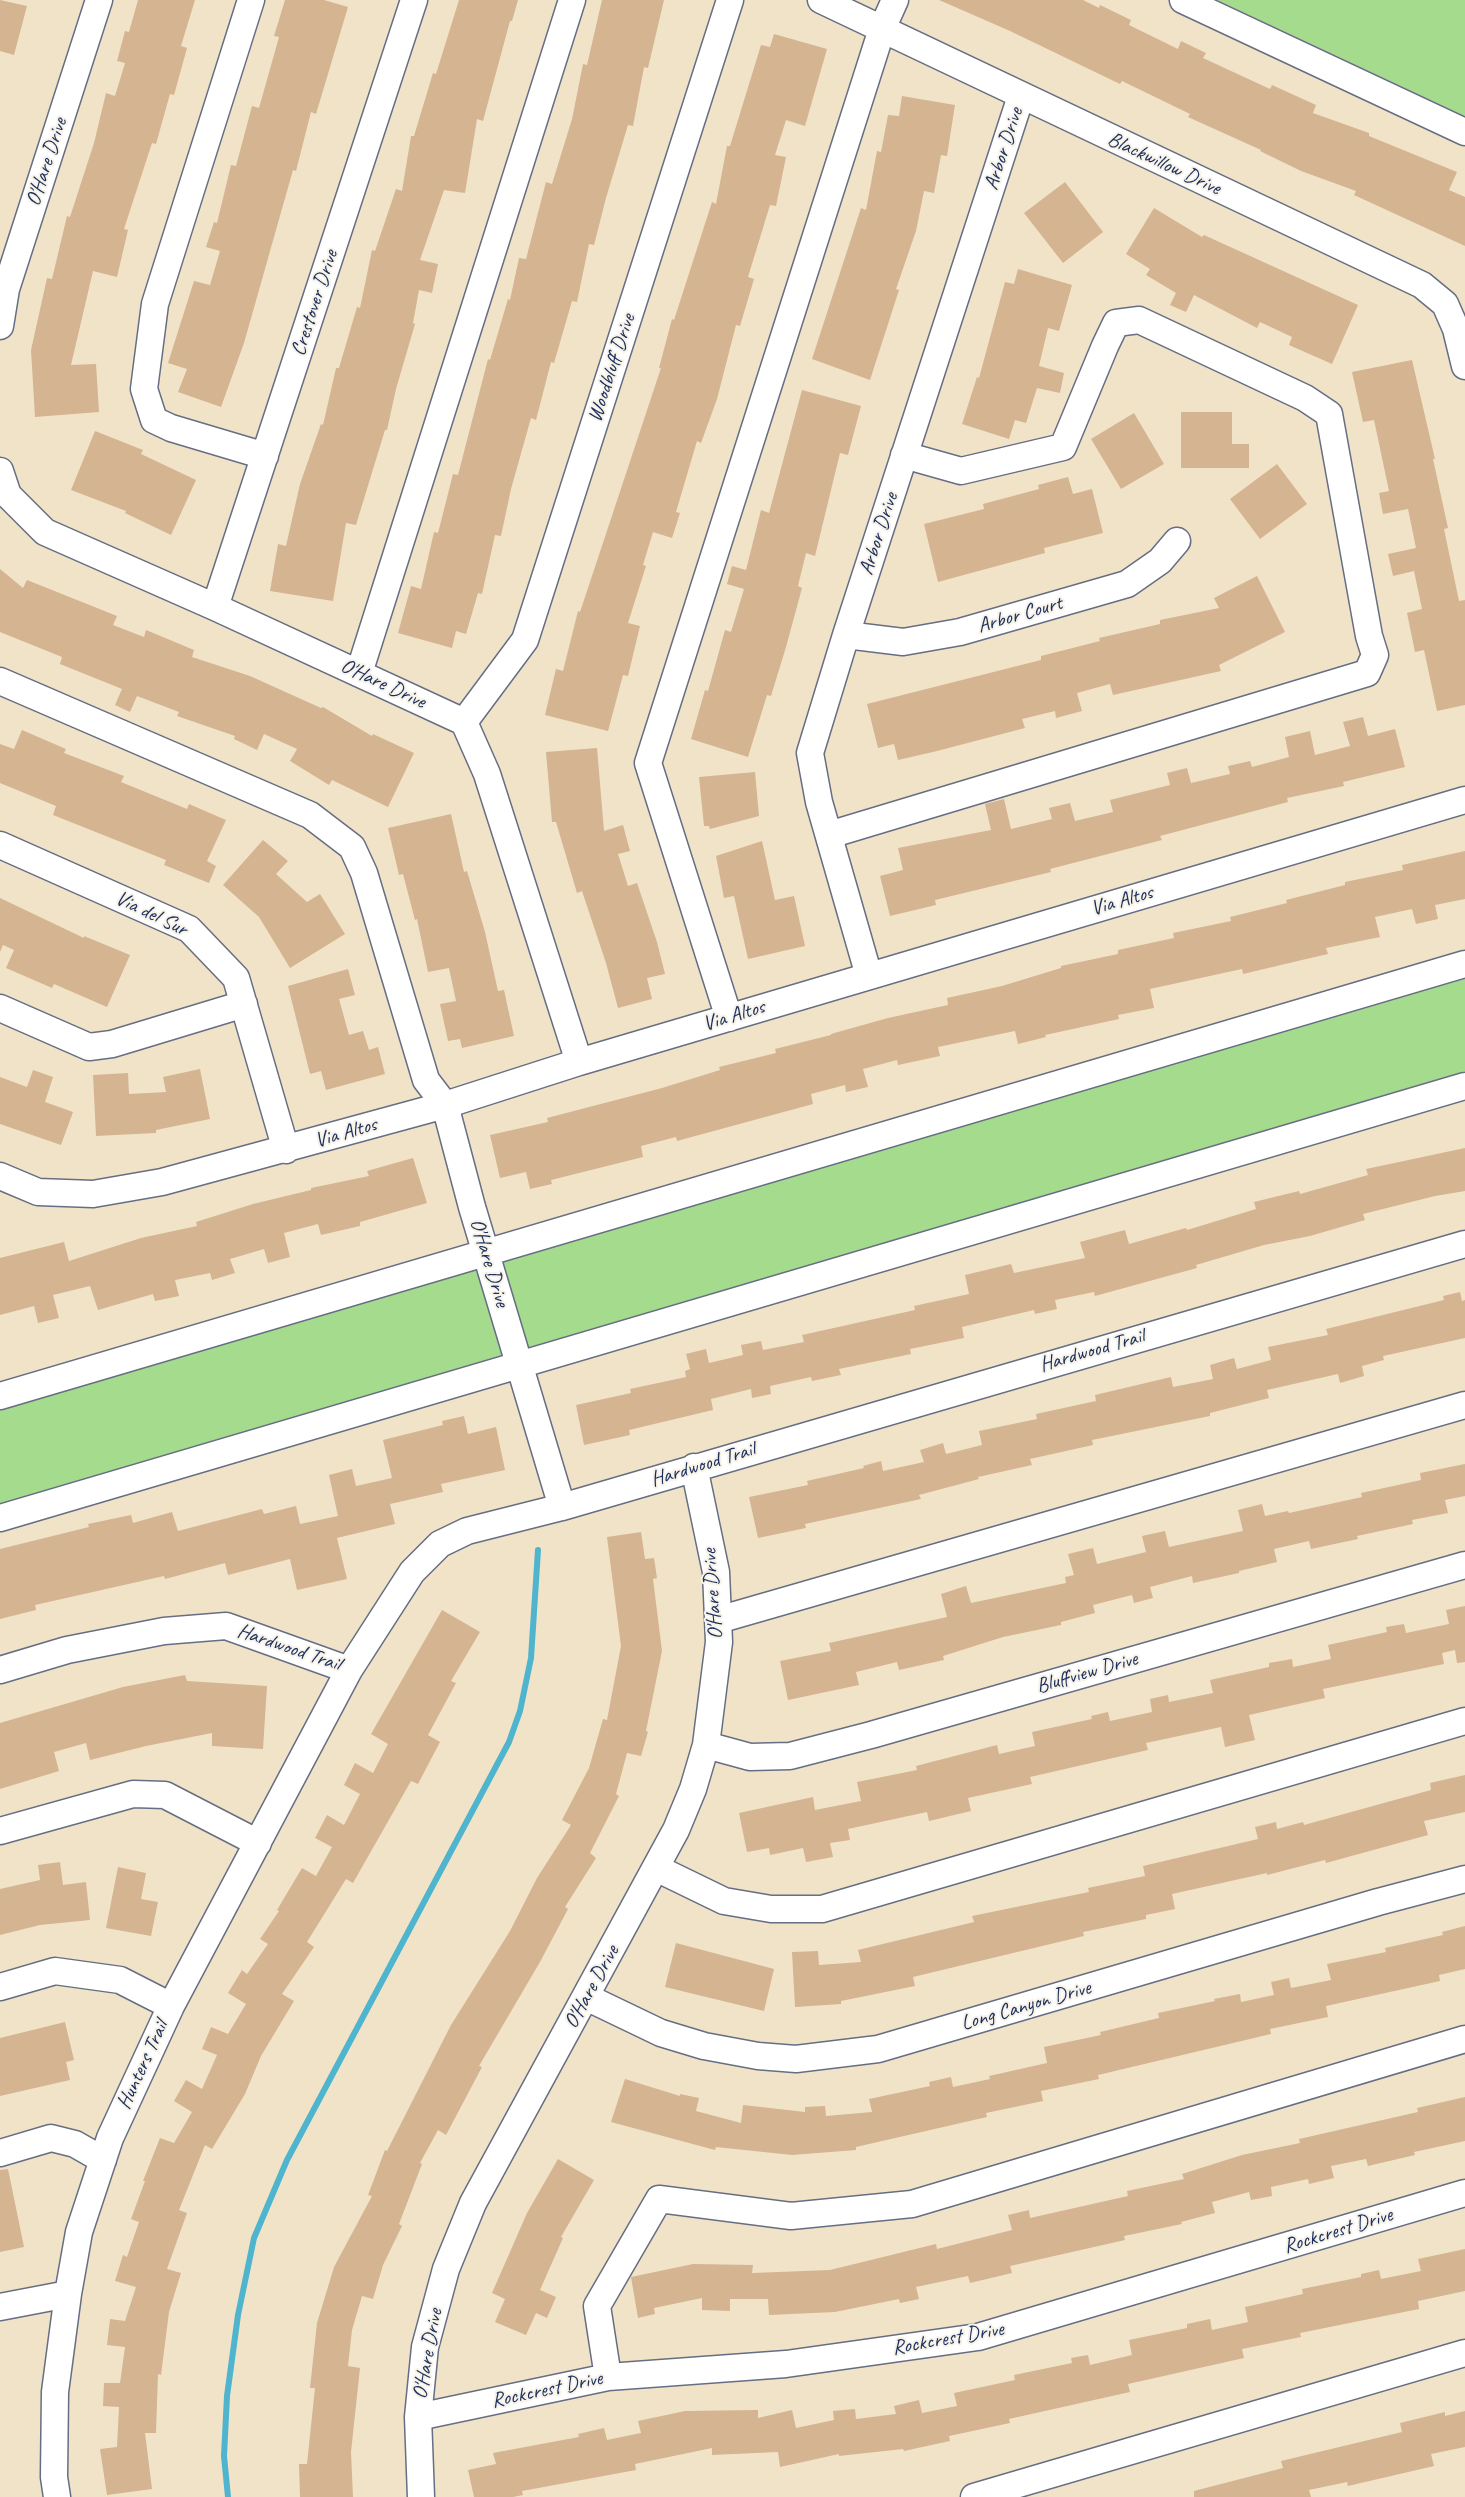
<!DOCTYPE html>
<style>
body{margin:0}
canvas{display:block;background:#f1e3c8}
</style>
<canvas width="1465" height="2497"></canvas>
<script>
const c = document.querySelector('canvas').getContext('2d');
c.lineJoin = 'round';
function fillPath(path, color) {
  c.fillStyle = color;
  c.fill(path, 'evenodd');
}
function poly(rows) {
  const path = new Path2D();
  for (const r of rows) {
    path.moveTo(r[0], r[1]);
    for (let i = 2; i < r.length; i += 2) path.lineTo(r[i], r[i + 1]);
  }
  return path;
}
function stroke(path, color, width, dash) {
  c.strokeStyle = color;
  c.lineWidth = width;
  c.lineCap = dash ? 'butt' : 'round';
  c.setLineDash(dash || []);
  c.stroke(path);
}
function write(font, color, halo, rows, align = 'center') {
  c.font = font + ' Caveat,sans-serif';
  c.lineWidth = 4;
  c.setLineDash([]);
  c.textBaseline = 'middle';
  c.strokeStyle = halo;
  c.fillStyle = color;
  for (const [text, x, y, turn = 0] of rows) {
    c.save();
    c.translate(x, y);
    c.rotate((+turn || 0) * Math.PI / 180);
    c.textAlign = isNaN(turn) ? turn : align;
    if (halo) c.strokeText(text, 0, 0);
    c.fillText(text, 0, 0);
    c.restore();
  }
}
const green = poly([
 [1217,0,1465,0,1465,116],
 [1465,968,1465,1071,0,1505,0,1401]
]);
const stream = poly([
 [228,2497,224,2456,227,2396,238,2315,254,2238,287,2160,509,1742,520,1711,531,1658,538,1550]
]);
const building = poly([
 [0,0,27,6,14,55,0,51],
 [138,0,195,0,181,46,187,48,174,95,170,94,156,144,152,143,124,229,128,230,117,277,93,271,71,365,96,364,99,412,35,417,31,350,47,278,52,279,67,216,70,217,94,143,106,93,115,96,125,63,117,61,125,31,129,32],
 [285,0,324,0,348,7,316,114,311,112,296,171,293,170,244,343,221,407,178,392,187,369,168,363,194,281,210,285,220,251,206,247,214,222,217,223,231,165,236,166,252,106,259,108,279,37,274,36],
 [459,0,518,0,512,21,510,21,483,121,477,119,465,193,444,190,420,260,438,264,432,293,419,290,413,323,415,324,396,389,387,430,385,430,356,525,346,523,333,601,270,591,278,544,286,546,300,484,321,424,323,425,336,368,339,368,357,307,360,308,372,250,375,251,396,189,402,191,411,136,414,136,433,73,436,74],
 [602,0,664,0,648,68,644,67,633,126,628,125,606,198,594,245,589,244,577,302,572,301,554,363,551,362,536,420,531,418,511,489,501,536,495,535,482,594,478,593,466,634,456,631,452,648,398,633,411,586,421,589,434,532,438,533,453,474,458,475,488,359,490,360,508,299,510,300,519,258,526,259,546,182,552,184,572,119,583,64,587,65],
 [939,0,1083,0,1099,8,1100,5,1131,20,1129,25,1178,49,1181,41,1206,53,1203,58,1270,89,1272,85,1316,105,1313,113,1369,133,1369,136,1457,172,1449,190,1465,197,1465,246,1354,195,1356,191,1301,171,1260,151,1261,150,1188,117,1190,114,1122,81,1120,84,1010,31],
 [774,34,827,49,805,126,786,120,775,155,786,157,776,206,770,205,748,277,754,279,740,326,736,325,717,399,701,443,697,441,676,512,680,513,672,538,653,532,643,565,646,566,628,623,640,626,628,676,623,675,608,731,545,715,556,669,563,671,578,611,580,612,661,368,659,368,672,319,674,320,712,202,716,204,727,146,730,146,761,45,770,47],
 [902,96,955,105,947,156,941,155,934,193,924,191,916,231,896,289,899,290,870,380,812,359,861,208,866,210,877,151,881,152,888,115,899,116],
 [1065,182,1103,232,1063,263,1024,213],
 [1154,208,1202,237,1204,235,1358,305,1332,364,1289,345,1292,337,1260,322,1257,328,1194,295,1186,312,1170,305,1176,293,1146,275,1150,269,1126,254],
 [1018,269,1072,285,1059,331,1048,328,1039,366,1064,373,1060,393,1037,388,1026,423,1015,420,1009,439,962,424,977,377,979,378,1005,282,1014,284],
 [1412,360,1435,459,1433,459,1448,528,1444,529,1459,601,1465,600,1465,705,1437,711,1424,650,1415,652,1407,613,1422,609,1414,571,1393,576,1388,554,1416,548,1408,509,1383,514,1379,493,1389,491,1374,420,1363,422,1352,372],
 [802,390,861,406,848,455,840,453,815,556,806,553,798,586,802,588,786,647,771,696,767,695,748,757,691,739,705,690,708,691,725,630,731,632,744,589,727,584,732,566,746,570,761,510,769,513],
 [1181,412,1232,412,1232,444,1249,444,1249,468,1181,468],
 [1134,413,1164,464,1121,489,1091,439],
 [95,431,143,450,141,454,196,480,171,535,125,513,126,511,71,490],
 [1277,464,1307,504,1260,539,1230,499],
 [1068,477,1073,494,1092,489,1103,533,1044,548,1045,553,938,582,924,524,984,509,983,504,1039,489,1038,485],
 [0,569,23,588,27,580,117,616,113,625,144,637,146,630,194,650,192,657,250,676,321,708,323,707,372,736,373,734,414,753,388,807,332,780,329,785,290,761,297,749,264,734,257,750,234,739,235,736,177,716,179,712,137,696,130,712,115,705,122,689,60,664,62,657,0,632],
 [1257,576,1285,632,1219,665,1221,671,1113,695,1110,684,1077,693,1082,711,1056,718,1055,711,1022,719,1025,728,937,751,898,760,894,744,878,748,867,704,1041,660,1041,656,1100,641,1099,638,1160,624,1160,620,1219,608,1214,598],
 [1363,717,1368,736,1395,729,1405,767,1343,782,1344,786,1287,798,1288,802,1228,818,1160,836,1162,840,1050,869,1051,872,935,900,936,905,890,916,880,876,903,870,898,848,991,830,985,804,1004,799,1011,829,1052,819,1049,808,1070,803,1075,821,1113,812,1110,800,1170,785,1167,773,1187,768,1191,783,1230,774,1228,766,1250,761,1252,767,1289,757,1285,737,1310,731,1315,755,1350,746,1343,722],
 [22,730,66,749,64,753,124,776,121,782,187,809,189,804,226,820,207,861,216,866,209,883,164,865,166,860,53,815,56,806,0,783,0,744,14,749],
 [597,748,604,831,623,825,630,851,618,854,628,886,637,883,657,942,665,974,647,978,652,999,618,1008,606,963,582,891,577,893,556,822,552,822,546,752],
 [755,772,759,816,710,829,709,826,704,826,699,777],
 [451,814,464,872,467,871,485,932,498,991,504,990,514,1036,462,1048,460,1039,448,1041,440,1004,456,1001,449,968,428,972,417,919,415,920,403,874,399,875,388,828],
 [263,840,288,861,276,874,307,902,320,894,345,934,290,968,259,917,223,885],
 [762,841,775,900,794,896,805,946,748,959,734,896,724,898,716,856],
 [1465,851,1465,899,1435,905,1438,919,1416,924,1412,909,1375,917,1380,937,1326,948,1328,954,1302,960,1243,974,1242,969,1150,989,1154,1008,1118,1015,1119,1019,1045,1035,1046,1037,1018,1044,1015,1031,938,1047,940,1056,898,1065,897,1060,863,1069,868,1087,846,1092,845,1085,811,1094,813,1104,677,1141,676,1137,641,1146,643,1157,551,1180,552,1184,530,1189,526,1172,500,1178,490,1135,548,1122,547,1118,662,1088,720,1070,719,1067,776,1053,775,1049,831,1035,831,1034,888,1018,948,1005,947,998,1002,986,1061,968,1061,966,1118,954,1118,950,1174,938,1173,933,1231,921,1230,917,1287,903,1286,900,1345,885,1345,882,1403,870,1402,865],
 [0,898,84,938,84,936,130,955,107,1007,54,984,52,988,6,968,14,950,3,945,0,952],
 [348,969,355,995,339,999,349,1035,363,1031,369,1050,378,1047,385,1074,326,1090,321,1071,310,1074,288,986],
 [200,1069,210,1119,156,1130,156,1133,96,1136,93,1075,128,1073,129,1094,166,1092,163,1077],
 [33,1070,53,1077,45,1102,73,1112,61,1145,0,1124,0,1077,27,1087],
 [1465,1148,1465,1191,1435,1196,1363,1214,1365,1220,1310,1236,1264,1245,1196,1265,1197,1268,1095,1296,1094,1292,1055,1300,1057,1309,1035,1314,1034,1310,962,1327,964,1338,910,1349,911,1354,839,1369,841,1375,812,1381,811,1377,770,1386,771,1394,752,1398,751,1389,711,1399,713,1410,629,1430,630,1435,584,1445,576,1405,631,1393,630,1389,686,1377,685,1371,690,1369,686,1354,706,1349,709,1363,743,1355,741,1345,761,1341,763,1350,804,1342,802,1335,915,1310,914,1306,969,1294,965,1275,1011,1264,1014,1273,1085,1258,1080,1242,1125,1230,1129,1244,1186,1228,1187,1230,1256,1209,1254,1202,1299,1191,1300,1194,1368,1175,1366,1169],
 [413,1158,427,1203,360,1222,360,1226,321,1235,318,1224,284,1233,290,1257,268,1263,264,1249,230,1259,235,1273,212,1280,210,1273,175,1280,179,1296,155,1301,153,1294,98,1310,90,1286,53,1295,59,1318,38,1323,34,1306,0,1315,0,1258,64,1242,69,1261,141,1238,197,1226,196,1222,253,1204,311,1190,311,1188,369,1176,367,1171],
 [1460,1292,1462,1301,1465,1300,1465,1338,1383,1356,1384,1360,1362,1366,1364,1376,1340,1383,1338,1374,1267,1390,1269,1398,1210,1413,1210,1416,1092,1440,1093,1445,1030,1459,1032,1465,978,1477,979,1479,919,1495,921,1499,805,1524,806,1528,758,1538,749,1497,808,1485,807,1481,864,1468,863,1466,881,1461,883,1471,924,1462,920,1450,943,1443,946,1454,982,1445,979,1431,1037,1419,1036,1414,1096,1401,1095,1395,1171,1377,1173,1387,1213,1379,1210,1365,1234,1358,1237,1369,1271,1360,1268,1347,1328,1335,1326,1329,1444,1300,1443,1296],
 [464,1416,468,1434,496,1427,505,1470,441,1484,443,1492,390,1504,395,1524,337,1538,347,1579,297,1590,290,1559,228,1575,225,1563,165,1579,164,1576,35,1605,36,1610,0,1619,0,1549,89,1527,88,1524,131,1515,133,1523,172,1512,178,1531,262,1509,264,1514,296,1506,300,1524,338,1516,329,1475,352,1469,356,1486,392,1478,383,1440,443,1425,442,1421],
 [1465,1464,1465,1496,1445,1500,1448,1513,1412,1520,1413,1524,1357,1536,1358,1539,1311,1549,1309,1541,1274,1549,1277,1562,1239,1571,1239,1573,1193,1583,1192,1576,1150,1587,1153,1598,1134,1603,1132,1595,1093,1605,1095,1613,1061,1622,1061,1625,1003,1637,943,1656,944,1660,899,1670,897,1662,856,1672,859,1685,788,1700,780,1661,831,1651,829,1643,947,1617,941,1594,966,1586,971,1603,1066,1583,1065,1577,1074,1575,1068,1554,1093,1548,1097,1564,1146,1552,1142,1536,1165,1531,1169,1547,1243,1531,1238,1510,1262,1504,1265,1516,1288,1511,1289,1513,1362,1497,1361,1493,1421,1480,1420,1473],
 [641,1532,645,1559,654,1558,657,1578,653,1579,662,1651,646,1731,648,1732,641,1756,627,1753,616,1794,619,1796,590,1853,596,1858,565,1907,568,1909,540,1962,479,2066,482,2067,446,2135,438,2130,420,2163,422,2164,399,2224,402,2226,383,2265,373,2299,362,2296,352,2330,348,2366,360,2368,351,2452,353,2497,300,2497,299,2464,307,2464,315,2388,310,2388,317,2323,334,2267,372,2196,368,2195,385,2150,387,2151,451,2025,510,1931,537,1878,571,1825,562,1820,589,1768,603,1719,607,1720,621,1646,607,1537],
 [1465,1606,1465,1662,1457,1663,1455,1650,1442,1653,1444,1664,1323,1689,1325,1698,1249,1715,1255,1740,1225,1747,1221,1727,1146,1743,1148,1750,1030,1777,1032,1784,968,1798,971,1811,929,1821,927,1812,848,1829,850,1840,830,1843,833,1857,806,1862,803,1848,770,1855,769,1848,747,1852,739,1813,813,1797,815,1810,861,1801,857,1782,917,1770,916,1766,997,1745,999,1754,1035,1746,1032,1732,1092,1719,1091,1716,1108,1712,1110,1721,1152,1712,1150,1699,1168,1695,1169,1702,1213,1693,1210,1680,1269,1667,1269,1663,1292,1659,1293,1667,1331,1659,1328,1645,1387,1632,1386,1627,1404,1624,1406,1633,1449,1624,1446,1610],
 [442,1610,480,1632,451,1681,456,1683,428,1735,440,1742,418,1784,411,1781,353,1883,346,1879,307,1942,314,1947,282,1994,294,2001,261,2056,245,2094,212,2149,205,2145,179,2210,187,2213,167,2269,181,2273,169,2312,161,2375,158,2374,156,2433,145,2433,152,2489,107,2495,100,2449,117,2447,119,2407,103,2406,104,2383,120,2383,125,2347,107,2345,110,2319,125,2321,136,2287,115,2281,123,2255,127,2257,139,2222,131,2219,145,2181,143,2181,160,2138,174,2143,192,2112,174,2101,186,2080,202,2089,217,2055,202,2049,211,2027,228,2034,246,2004,228,1993,242,1970,247,1974,268,1944,260,1939,279,1911,277,1910,302,1868,316,1876,332,1847,315,1838,327,1815,344,1825,360,1794,344,1785,355,1763,373,1773,388,1744,371,1734],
 [185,1675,187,1681,267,1686,263,1749,212,1746,212,1733,146,1746,90,1760,86,1743,54,1752,59,1771,0,1789,0,1723,123,1687],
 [1465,1775,1465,1812,1424,1821,1428,1835,1326,1863,1325,1860,1267,1875,1267,1873,1172,1894,1175,1909,1146,1915,1146,1919,1083,1932,1084,1936,913,1977,915,1986,841,2001,841,2004,795,2007,792,1952,818,1951,819,1965,861,1962,858,1950,974,1922,972,1916,1089,1892,1088,1888,1145,1876,1143,1866,1258,1839,1255,1827,1276,1822,1277,1829,1303,1822,1304,1825,1431,1790,1430,1783],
 [60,1862,63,1885,86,1882,90,1920,40,1925,0,1935,0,1889,40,1880,38,1865],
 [118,1867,146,1873,141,1899,158,1902,151,1936,106,1928],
 [1465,1926,1465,1969,1439,1975,1440,1981,1326,2006,1328,2017,1270,2029,1271,2034,1098,2075,1099,2079,1041,2091,1043,2101,986,2113,987,2117,856,2147,856,2150,792,2155,716,2147,715,2150,611,2122,625,2079,680,2096,680,2094,699,2098,696,2111,741,2123,743,2105,805,2112,805,2107,825,2106,826,2116,872,2112,869,2099,930,2086,929,2082,951,2077,953,2087,990,2079,989,2076,1047,2063,1044,2047,1101,2035,1100,2032,1159,2018,1158,2013,1215,2001,1214,1999,1240,1994,1241,2002,1274,1995,1271,1982,1289,1978,1291,1988,1331,1980,1327,1964,1386,1952,1385,1948,1443,1935,1442,1932],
 [676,1943,774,1969,764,2011,665,1987],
 [65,2022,74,2060,66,2062,70,2080,0,2096,0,2038],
 [1465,2097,1465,2141,1414,2152,1415,2155,1368,2166,1366,2159,1331,2166,1334,2178,1309,2184,1308,2179,1271,2187,1272,2196,1251,2200,1249,2192,1212,2202,1215,2213,1181,2222,1182,2224,1124,2236,1125,2240,1010,2266,1012,2273,970,2283,968,2276,916,2287,919,2299,900,2303,899,2299,835,2312,769,2315,768,2299,730,2299,730,2311,702,2310,702,2298,654,2308,655,2314,638,2318,631,2277,693,2264,753,2265,752,2273,830,2270,936,2244,937,2249,1012,2230,1008,2215,1029,2210,1030,2218,1128,2196,1127,2191,1184,2179,1182,2174,1242,2155,1300,2143,1299,2139,1418,2112,1417,2108],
 [558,2159,594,2180,561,2237,563,2238,540,2290,556,2297,547,2318,536,2313,526,2335,495,2322,505,2299,492,2293,527,2213],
 [8,2169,24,2247,0,2252,0,2170],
 [1465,2249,1465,2291,1418,2301,1419,2309,1300,2333,1301,2337,1242,2349,1244,2358,1128,2384,1130,2392,1009,2419,1010,2423,949,2436,950,2441,904,2451,903,2449,839,2456,839,2454,780,2467,778,2452,712,2455,712,2448,635,2464,636,2470,522,2491,523,2495,513,2497,474,2497,468,2470,496,2464,493,2453,579,2437,578,2434,604,2428,607,2440,641,2433,638,2421,685,2411,758,2410,758,2418,792,2410,796,2428,834,2420,833,2411,855,2409,856,2419,896,2414,894,2406,919,2400,922,2413,957,2406,954,2393,1015,2380,1014,2375,1072,2363,1071,2358,1088,2355,1090,2365,1132,2355,1129,2340,1187,2328,1187,2324,1210,2319,1212,2330,1248,2322,1245,2307,1303,2294,1302,2289,1361,2277,1361,2274,1379,2270,1381,2279,1421,2271,1418,2259],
 [1465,2411,1465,2447,1431,2454,1434,2466,1348,2486,1347,2482,1309,2490,1311,2497,1194,2497,1194,2491,1283,2468,1281,2461,1402,2432,1400,2423,1445,2412,1445,2416]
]);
const minor = poly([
 [251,0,155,304,144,389,154,420,171,428,265,456],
 [821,0,1422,285,1445,304,1456,329,1465,366],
 [1183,0,1465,132],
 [0,326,6,289,99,0],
 [0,471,8,495,45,532,215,607,464,722,487,774,579,1062],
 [215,607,414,0],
 [846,635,903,642,960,632,1127,584,1160,561,1177,541],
 [359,673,572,0],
 [0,681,310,815,352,847,364,873,426,1080,445,1105,472,1207,562,1507],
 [464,722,525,640,730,0],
 [829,835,1367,673,1375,655,1369,636,1329,414,1305,398,1139,320,1116,323,1105,346,1063,447,961,471,904,455],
 [0,845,189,929,236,978,286,1150],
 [869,976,819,802,810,753,846,635,1021,96],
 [0,1008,89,1047,112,1044,244,1004],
 [729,1018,648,763,882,29,895,0],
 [0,1176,38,1192,93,1194,162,1182,445,1105,579,1062,1465,800],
 [0,1396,1465,964],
 [0,1518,1465,1086],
 [718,1620,1465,1405],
 [0,1670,67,1650,164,1631,226,1626,349,1670],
 [706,1745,750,1757,790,1756,871,1735,1465,1565],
 [0,1831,133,1794,165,1795,258,1843],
 [656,1868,724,1901,771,1909,822,1909,1465,1721],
 [0,1987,55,1971,120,1980,171,2006],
 [586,1997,661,2033,704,2046,758,2056,796,2059,878,2049,1378,1902,1465,1879],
 [0,2153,51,2138,75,2144,103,2160],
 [0,2307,68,2294],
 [608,2377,597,2306,659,2199,791,2216,912,2204,1465,2039],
 [418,2417,608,2377,786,2364,978,2337,1465,2193],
 [57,2497,54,2477,55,2392,68,2294,79,2232,110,2138,171,2006,349,1670,412,1572,440,1544,467,1531,562,1507,1465,1244],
 [421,2497,418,2417,425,2347,446,2269,473,2203,676,1830,693,1789,706,1745,719,1642,716,1572,694,1467],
 [974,2497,1465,2353]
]);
const streetNames = [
 ["Arbor Drive",1004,149,-72],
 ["O'Hare Drive",47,162,-72],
 ["Blackwillow Drive",1164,164,25],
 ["Crestover Drive",315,303,-72],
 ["Woodbluff Drive",612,368,-72],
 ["Arbor Drive",879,534,-72],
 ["Arbor Court",1020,615,-16],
 ["O'Hare Drive",383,684,25],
 ["Via Altos",1122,901,-16],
 ["Via del Sur",151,914,26],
 ["Via Altos",734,1016,-17],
 ["Via Altos",346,1133,-16],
 ["O'Hare Drive",489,1263,73],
 ["Hardwood Trail",1092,1351,-16],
 ["Hardwood Trail",703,1465,-17],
 ["O'Hare Drive",713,1594,-94],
 ["Hardwood Trail",289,1648,19],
 ["Bluffview Drive",1087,1673,-16],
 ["O'Hare Drive",592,1987,-61],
 ["Long Canyon Drive",1026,2006,-16],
 ["Hunters Trail",143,2065,-65],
 ["Rockcrest Drive",1338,2231,-17],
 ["Rockcrest Drive",948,2339,-10],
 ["O'Hare Drive",428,2354,-80],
 ["Rockcrest Drive",547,2390,-12]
];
fillPath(green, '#a5db8c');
stroke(stream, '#4fb4cd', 6);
fillPath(building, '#d5b491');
stroke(minor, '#666e83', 29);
stroke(minor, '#fff', 26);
write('21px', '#1b2f5e', '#f7f3e8', streetNames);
</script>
